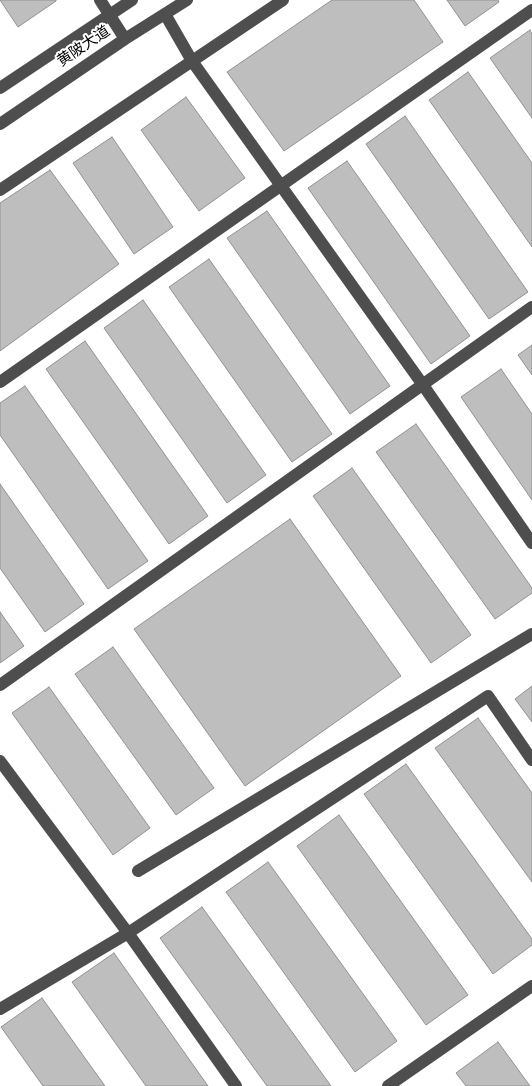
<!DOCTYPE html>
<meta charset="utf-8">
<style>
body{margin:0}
canvas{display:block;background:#fff}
</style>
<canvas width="532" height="1086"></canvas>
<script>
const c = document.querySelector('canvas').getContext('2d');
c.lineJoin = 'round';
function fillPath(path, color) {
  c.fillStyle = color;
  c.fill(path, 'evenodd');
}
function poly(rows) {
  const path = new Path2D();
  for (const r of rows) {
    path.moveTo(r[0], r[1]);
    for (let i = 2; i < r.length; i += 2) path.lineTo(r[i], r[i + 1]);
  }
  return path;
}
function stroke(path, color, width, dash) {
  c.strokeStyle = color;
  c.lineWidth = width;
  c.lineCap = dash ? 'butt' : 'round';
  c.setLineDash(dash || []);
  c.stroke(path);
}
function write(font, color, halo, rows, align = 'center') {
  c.font = font + ' "Titillium Web","Noto Sans SC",sans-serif';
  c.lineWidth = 4;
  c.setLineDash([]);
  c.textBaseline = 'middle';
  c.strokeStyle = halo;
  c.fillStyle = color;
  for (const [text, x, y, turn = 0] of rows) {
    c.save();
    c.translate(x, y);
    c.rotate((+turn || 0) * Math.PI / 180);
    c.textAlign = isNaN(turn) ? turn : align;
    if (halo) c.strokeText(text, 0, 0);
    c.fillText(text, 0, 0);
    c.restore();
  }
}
const building = poly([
 [0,0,56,0,56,1,18,27,0,0],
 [332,0,414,0,443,42,284,151,227,72,332,0],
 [447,0,498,0,499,2,465,26,447,0],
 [530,30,532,34,532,118,490,58,530,30],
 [468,72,532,163,532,247,429,100,468,72],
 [186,97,245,178,199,211,141,130,186,97],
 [405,116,528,292,489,319,366,144,405,116],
 [112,137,173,227,134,254,73,163,112,137],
 [347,161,470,336,431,364,308,188,347,161],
 [50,170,119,264,0,351,0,203,50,170],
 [267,211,390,386,350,414,227,238,267,211],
 [209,259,332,434,292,462,169,287,209,259],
 [143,300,266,475,227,503,104,328,143,300],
 [85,341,208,516,169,544,46,369,85,341],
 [532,345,532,375,518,355,532,345],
 [501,369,532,414,532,500,461,397,501,369],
 [25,386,148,561,108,589,0,435,0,403,25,386],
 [416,424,532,588,532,593,495,619,376,452,416,424],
 [352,468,471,635,431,663,313,496,352,468],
 [0,484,84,604,45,632,0,568,0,484],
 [290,519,401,676,245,786,134,629,290,519],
 [0,612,24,646,0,663,0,612],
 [113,647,214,788,176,815,75,674,113,647],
 [532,686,532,722,515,699,532,686],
 [49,687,150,828,113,855,12,713,49,687],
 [478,718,532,793,532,882,435,748,478,718],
 [406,764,532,939,532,945,493,974,364,794,406,764],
 [339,815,468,995,426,1025,297,846,339,815],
 [268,862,397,1041,355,1072,226,892,268,862],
 [202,907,331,1086,267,1086,160,938,202,907],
 [114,953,208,1086,146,1086,72,982,114,953],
 [42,998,105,1086,43,1086,1,1027,42,998],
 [498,1042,530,1086,466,1086,456,1073,498,1042]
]);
const minor = poly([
 [100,0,125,39],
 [165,14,192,61,423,385,532,543],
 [0,88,132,0],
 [0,124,125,39,187,0],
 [0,190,283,0],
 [0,382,532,10],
 [0,685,532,307],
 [0,761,128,933,236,1086],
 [138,871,532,634],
 [0,1009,128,933,488,696,532,760],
 [388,1086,532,986]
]);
const streetNames = [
 ["黄陂大道",84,47,-34]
];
fillPath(building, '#bebebe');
stroke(building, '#929292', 1);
stroke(minor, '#4e4e4e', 12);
write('15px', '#000', '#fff', streetNames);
</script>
